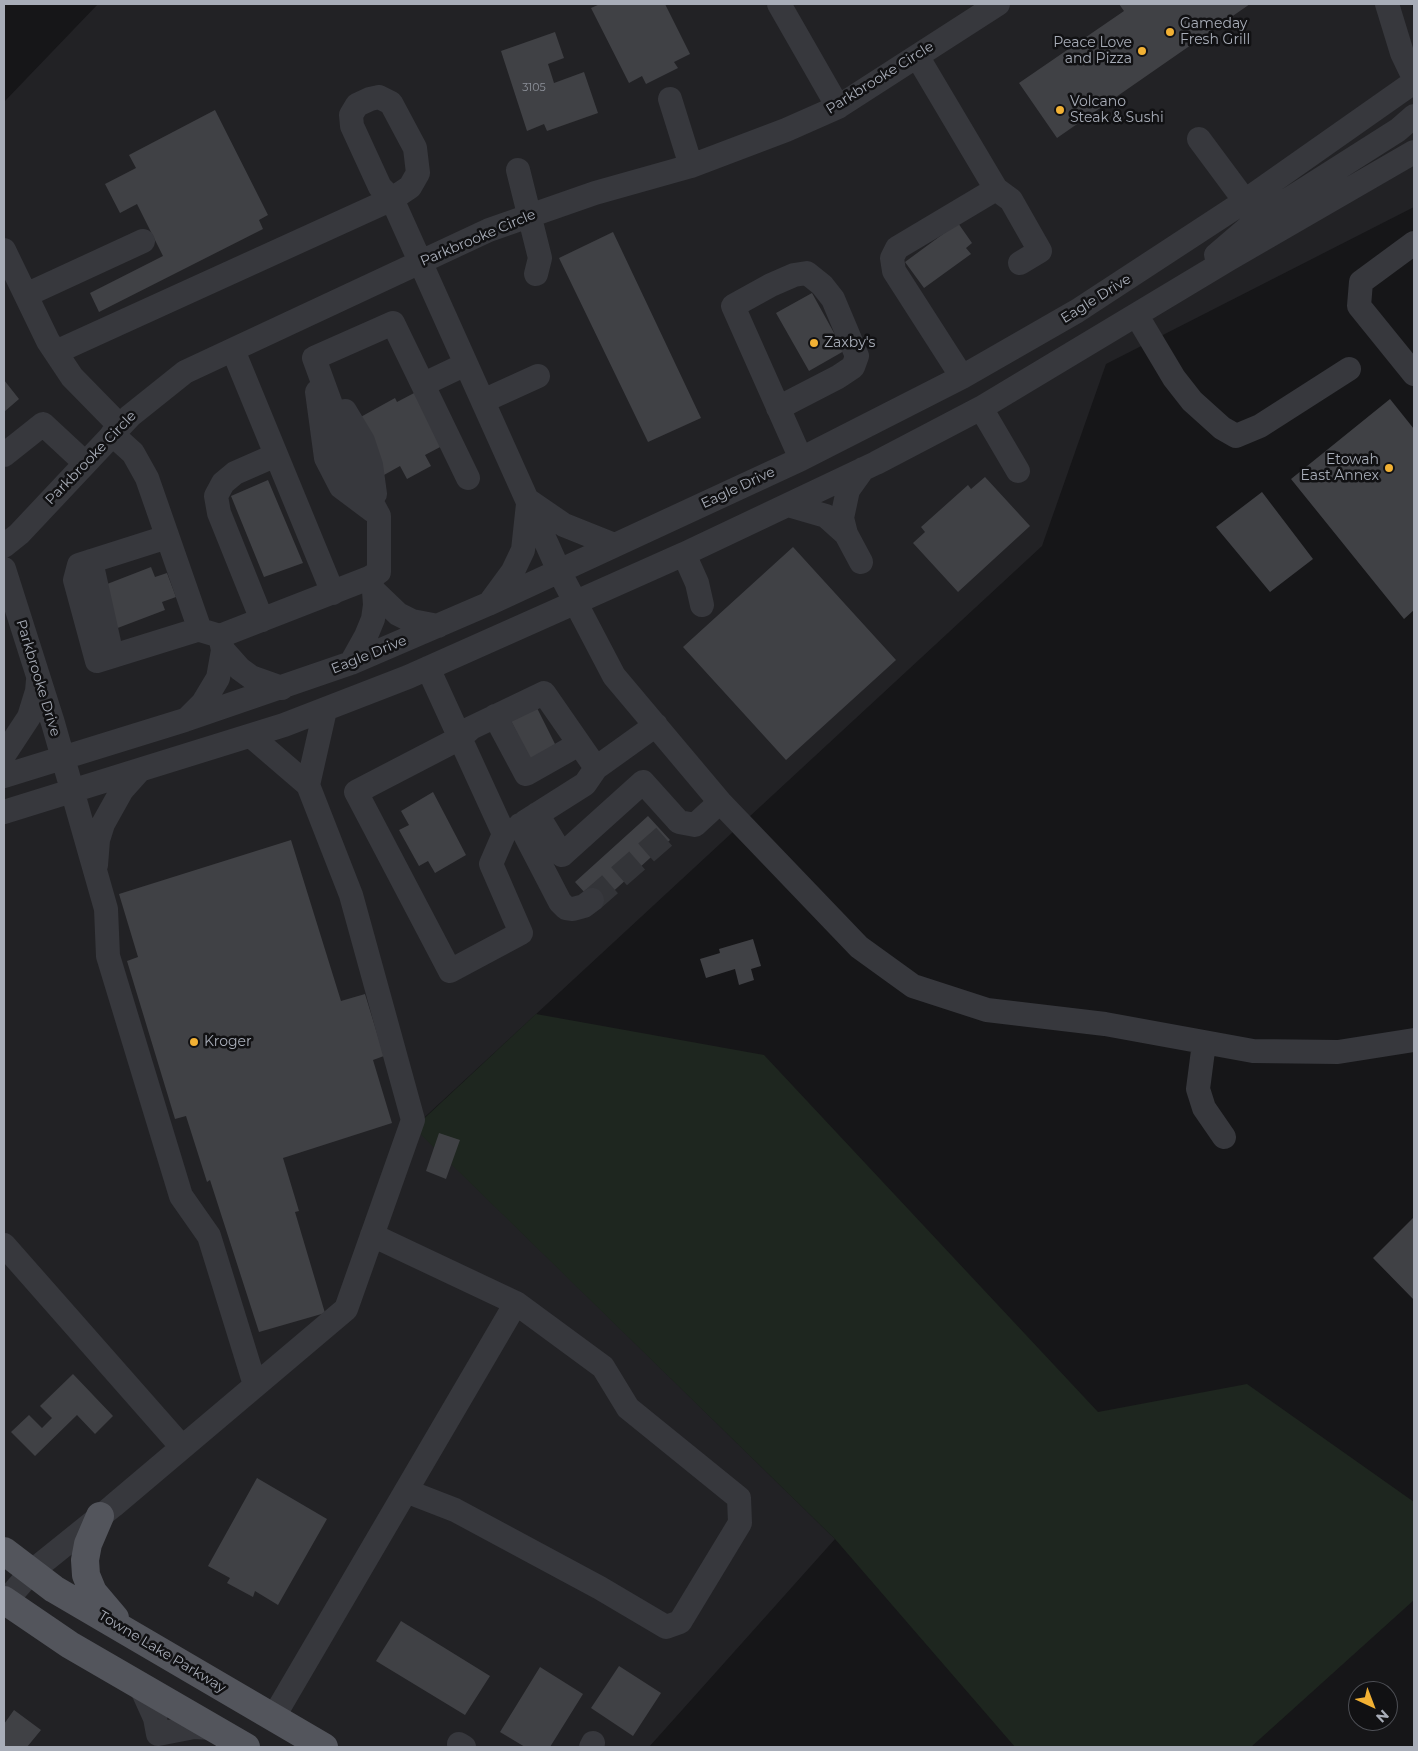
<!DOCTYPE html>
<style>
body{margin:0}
#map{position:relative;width:1418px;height:1751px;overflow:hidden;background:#161618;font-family:Montserrat,sans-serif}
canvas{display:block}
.frame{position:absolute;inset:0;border:5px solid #a8adb8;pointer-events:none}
.north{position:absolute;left:1348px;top:1681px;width:50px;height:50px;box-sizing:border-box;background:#111113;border:1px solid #4d4f55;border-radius:50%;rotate:137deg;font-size:14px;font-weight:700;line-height:20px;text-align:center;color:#a8adb8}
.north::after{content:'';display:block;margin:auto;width:18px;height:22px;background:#f2b134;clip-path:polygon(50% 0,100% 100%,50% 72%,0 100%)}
</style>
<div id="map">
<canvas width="1418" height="1751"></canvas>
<div class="frame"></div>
<div class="north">N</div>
</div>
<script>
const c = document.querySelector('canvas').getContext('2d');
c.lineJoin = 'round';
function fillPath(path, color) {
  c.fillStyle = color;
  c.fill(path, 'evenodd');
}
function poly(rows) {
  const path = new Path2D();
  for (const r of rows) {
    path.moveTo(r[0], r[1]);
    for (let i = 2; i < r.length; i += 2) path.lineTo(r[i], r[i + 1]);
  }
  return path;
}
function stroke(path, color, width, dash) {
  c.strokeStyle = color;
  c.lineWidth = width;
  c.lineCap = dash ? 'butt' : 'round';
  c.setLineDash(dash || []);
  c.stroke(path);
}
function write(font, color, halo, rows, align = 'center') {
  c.font = font + ' Montserrat,sans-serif';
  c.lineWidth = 5;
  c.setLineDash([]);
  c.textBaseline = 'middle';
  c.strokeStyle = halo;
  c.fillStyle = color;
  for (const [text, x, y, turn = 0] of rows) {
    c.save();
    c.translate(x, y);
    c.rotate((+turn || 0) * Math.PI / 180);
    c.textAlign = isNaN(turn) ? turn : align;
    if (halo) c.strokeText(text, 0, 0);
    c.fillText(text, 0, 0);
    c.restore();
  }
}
const built = poly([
 [98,4,1412,4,1414,19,1414,207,1106,364,1042,546,414,1127,835,1539,649,1747,4,1747,4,102]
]);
const green = poly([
 [536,1014,764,1055,1098,1412,1247,1384,1414,1502,1414,1600,1251,1747,1015,1747,835,1539,414,1128]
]);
const building = poly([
 [600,4,665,4,690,54,674,62,678,68,646,84,642,76,629,83,591,8],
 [1119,4,1250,4,1057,138,1019,83,1124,11],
 [555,32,564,58,548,64,554,83,584,72,598,113,547,131,544,124,527,131,501,51],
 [215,110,268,215,259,220,263,229,99,312,90,293,163,256,137,204,120,213,105,184,136,168,129,155],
 [958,223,972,243,966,248,971,254,924,288,905,262],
 [613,232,701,418,648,442,559,258],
 [812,293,844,351,809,371,776,313],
 [4,380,19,399,4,412],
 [416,392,444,445,425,455,431,466,407,479,400,466,384,475,357,419,395,398,397,402],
 [1390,399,1414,429,1414,610,1404,619,1291,479],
 [985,477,1030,526,958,592,913,543,925,532,921,527,968,485,971,489],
 [268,480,303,563,264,577,231,496],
 [1262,492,1313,559,1270,592,1216,527],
 [793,547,896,660,786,760,683,647],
 [151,567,155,577,167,573,176,597,162,602,165,610,115,629,102,586],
 [537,708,556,746,530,759,511,721],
 [433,792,466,855,435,873,428,861,419,866,399,830,409,825,401,811],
 [648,816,670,840,597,906,575,882],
 [291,840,341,1001,365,994,384,1056,373,1060,392,1123,283,1158,299,1211,295,1212,325,1313,259,1332,210,1180,207,1182,186,1116,175,1119,127,961,138,957,119,894],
 [753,939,761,966,751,969,754,980,739,985,735,969,706,978,700,959,720,953,719,949],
 [439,1133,460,1140,446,1179,426,1171],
 [1414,1217,1414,1300,1373,1258],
 [73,1374,113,1416,95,1434,77,1415,35,1456,11,1432,29,1415,42,1428,52,1418,40,1406],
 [257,1478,327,1519,278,1605,255,1591,253,1597,227,1583,230,1578,208,1566],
 [401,1621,490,1676,465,1715,376,1661],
 [619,1666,661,1693,633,1736,591,1708],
 [540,1667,583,1694,550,1747,525,1747,500,1732],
 [14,1710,41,1730,27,1747,4,1747,4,1724]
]);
const minorTunnel = poly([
 [592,900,665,836]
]);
const minor = poly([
 [779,4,838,107],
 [1387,4,1402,53,1414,78],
 [917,56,996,189],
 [379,97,391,103,415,148,418,173,410,187,392,199,380,187,352,126,351,115,357,105,370,99,379,97],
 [670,99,691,166],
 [1199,139,1245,201],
 [518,170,540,258,536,274],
 [1414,243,1361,282,1359,306,1414,374],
 [4,250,48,341,72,377,120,426],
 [1216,255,1258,219,1398,130,1414,116],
 [26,295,143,241],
 [1137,316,1174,378,1192,401,1222,428,1236,436,1260,426,1349,369],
 [233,350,333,593],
 [56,352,392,199,559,571,614,676,720,802,859,947,913,986,987,1010,1105,1024,1253,1051,1338,1052,1414,1040],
 [962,377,894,271,892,258,897,248,996,189,1011,200,1040,251,1020,263],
 [424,384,466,364],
 [317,392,326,458,341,487,373,511],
 [483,401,538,376],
 [778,408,838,377,853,367,857,356,833,299,822,285,807,273,794,275,771,285,733,306,801,459],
 [981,408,1018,471],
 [345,411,363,441,371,465,375,494],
 [112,434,133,453,147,478,200,630,220,636,369,578,379,572,379,516,356,473,314,358,393,323,468,478],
 [4,455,43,424,85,463],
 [529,501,564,525,614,545],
 [788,505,826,516,846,534],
 [4,546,19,534,130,416,185,372,489,230,595,193,691,166,786,130,838,107,998,4],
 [684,554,697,583,702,605],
 [91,561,109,642],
 [861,562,846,534,842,518,848,490,863,469],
 [4,569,53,723,106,909,108,956,181,1196,209,1236,255,1385],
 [369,578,374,591,398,614,412,621,438,626],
 [491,601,513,571,523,550,528,504],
 [262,620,219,513,216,496,223,483,235,473,276,455],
 [223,650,240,669,251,677,282,688],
 [97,661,75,580,79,565,167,537],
 [97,661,200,629],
 [351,663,366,636,373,619,375,605,374,591],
 [428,668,460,738,504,834,491,864,521,933,450,971,356,792,460,738,471,728,544,693,596,768,656,725],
 [495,716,526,774,579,744],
 [188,718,203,703,218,678,223,650,220,636],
 [4,755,29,717,37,691,38,680],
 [4,776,185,720,351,663,488,604,801,459,962,377,1077,311,1239,205,1414,82],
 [308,785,325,710],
 [4,812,284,725,408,677,684,554,876,463,981,408,1229,259,1414,152],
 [537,814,562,855,643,782,679,822,695,825,720,802],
 [525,822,585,784,596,768],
 [520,825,560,902,566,908,573,909,584,906,592,900],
 [96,865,98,840,103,824,122,790,139,771],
 [1204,1043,1198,1089,1204,1108,1224,1137],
 [4,1245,182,1447],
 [406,1491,455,1510,600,1588,666,1627,680,1622,740,1523,739,1498,628,1408,603,1367,516,1303],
 [4,1603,31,1572,113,1506,346,1309,413,1120,351,895,308,785,251,736],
 [141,1687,155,1718,158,1734,194,1727,212,1728],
 [273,1718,516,1303,372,1235],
 [459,1744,464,1747],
 [591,1747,593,1743]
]);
const major = poly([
 [100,1516,88,1544,85,1560,86,1575,93,1592,115,1618],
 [4,1551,54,1589,324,1747],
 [4,1600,70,1645,246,1747]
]);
const markers = [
 [1170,32,5,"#f2b134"],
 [1142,51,5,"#f2b134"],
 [1060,110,5,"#f2b134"],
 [814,343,5,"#f2b134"],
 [1389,468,5,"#f2b134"],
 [194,1042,5,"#f2b134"]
];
const numberNames = [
 ["3105",534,88]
];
const poiNames = [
 ["Gameday",1180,24],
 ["Fresh Grill",1180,40],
 ["Peace Love",1132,43,"right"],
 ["and Pizza",1132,59,"right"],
 ["Volcano",1070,102],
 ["Steak & Sushi",1070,118],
 ["Zaxby's",824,343],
 ["Etowah",1379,460,"right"],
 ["East Annex",1379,476,"right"],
 ["Kroger",204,1042]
];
const streetNames = [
 ["Parkbrooke Circle",880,78,-32],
 ["Parkbrooke Circle",478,238,-23],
 ["Eagle Drive",1096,299,-32],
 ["Parkbrooke Circle",91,458,-46],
 ["Eagle Drive",738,488,-25],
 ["Eagle Drive",369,655,-22],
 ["Parkbrooke Drive",38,678,73],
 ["Towne Lake Parkway",162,1652,31]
];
fillPath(built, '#222225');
fillPath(green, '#1e261f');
fillPath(building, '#404145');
stroke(minorTunnel, '#333438', 24, [24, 12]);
stroke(minor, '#37383d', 24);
stroke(major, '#53555c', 28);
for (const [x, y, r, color] of markers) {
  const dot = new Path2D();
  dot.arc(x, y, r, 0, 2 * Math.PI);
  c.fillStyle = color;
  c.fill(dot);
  stroke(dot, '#111113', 2);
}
write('11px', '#8e929b', null, numberNames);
write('14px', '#a8adb8', '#111113', poiNames, 'left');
write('14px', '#a8adb8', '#111113', streetNames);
</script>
